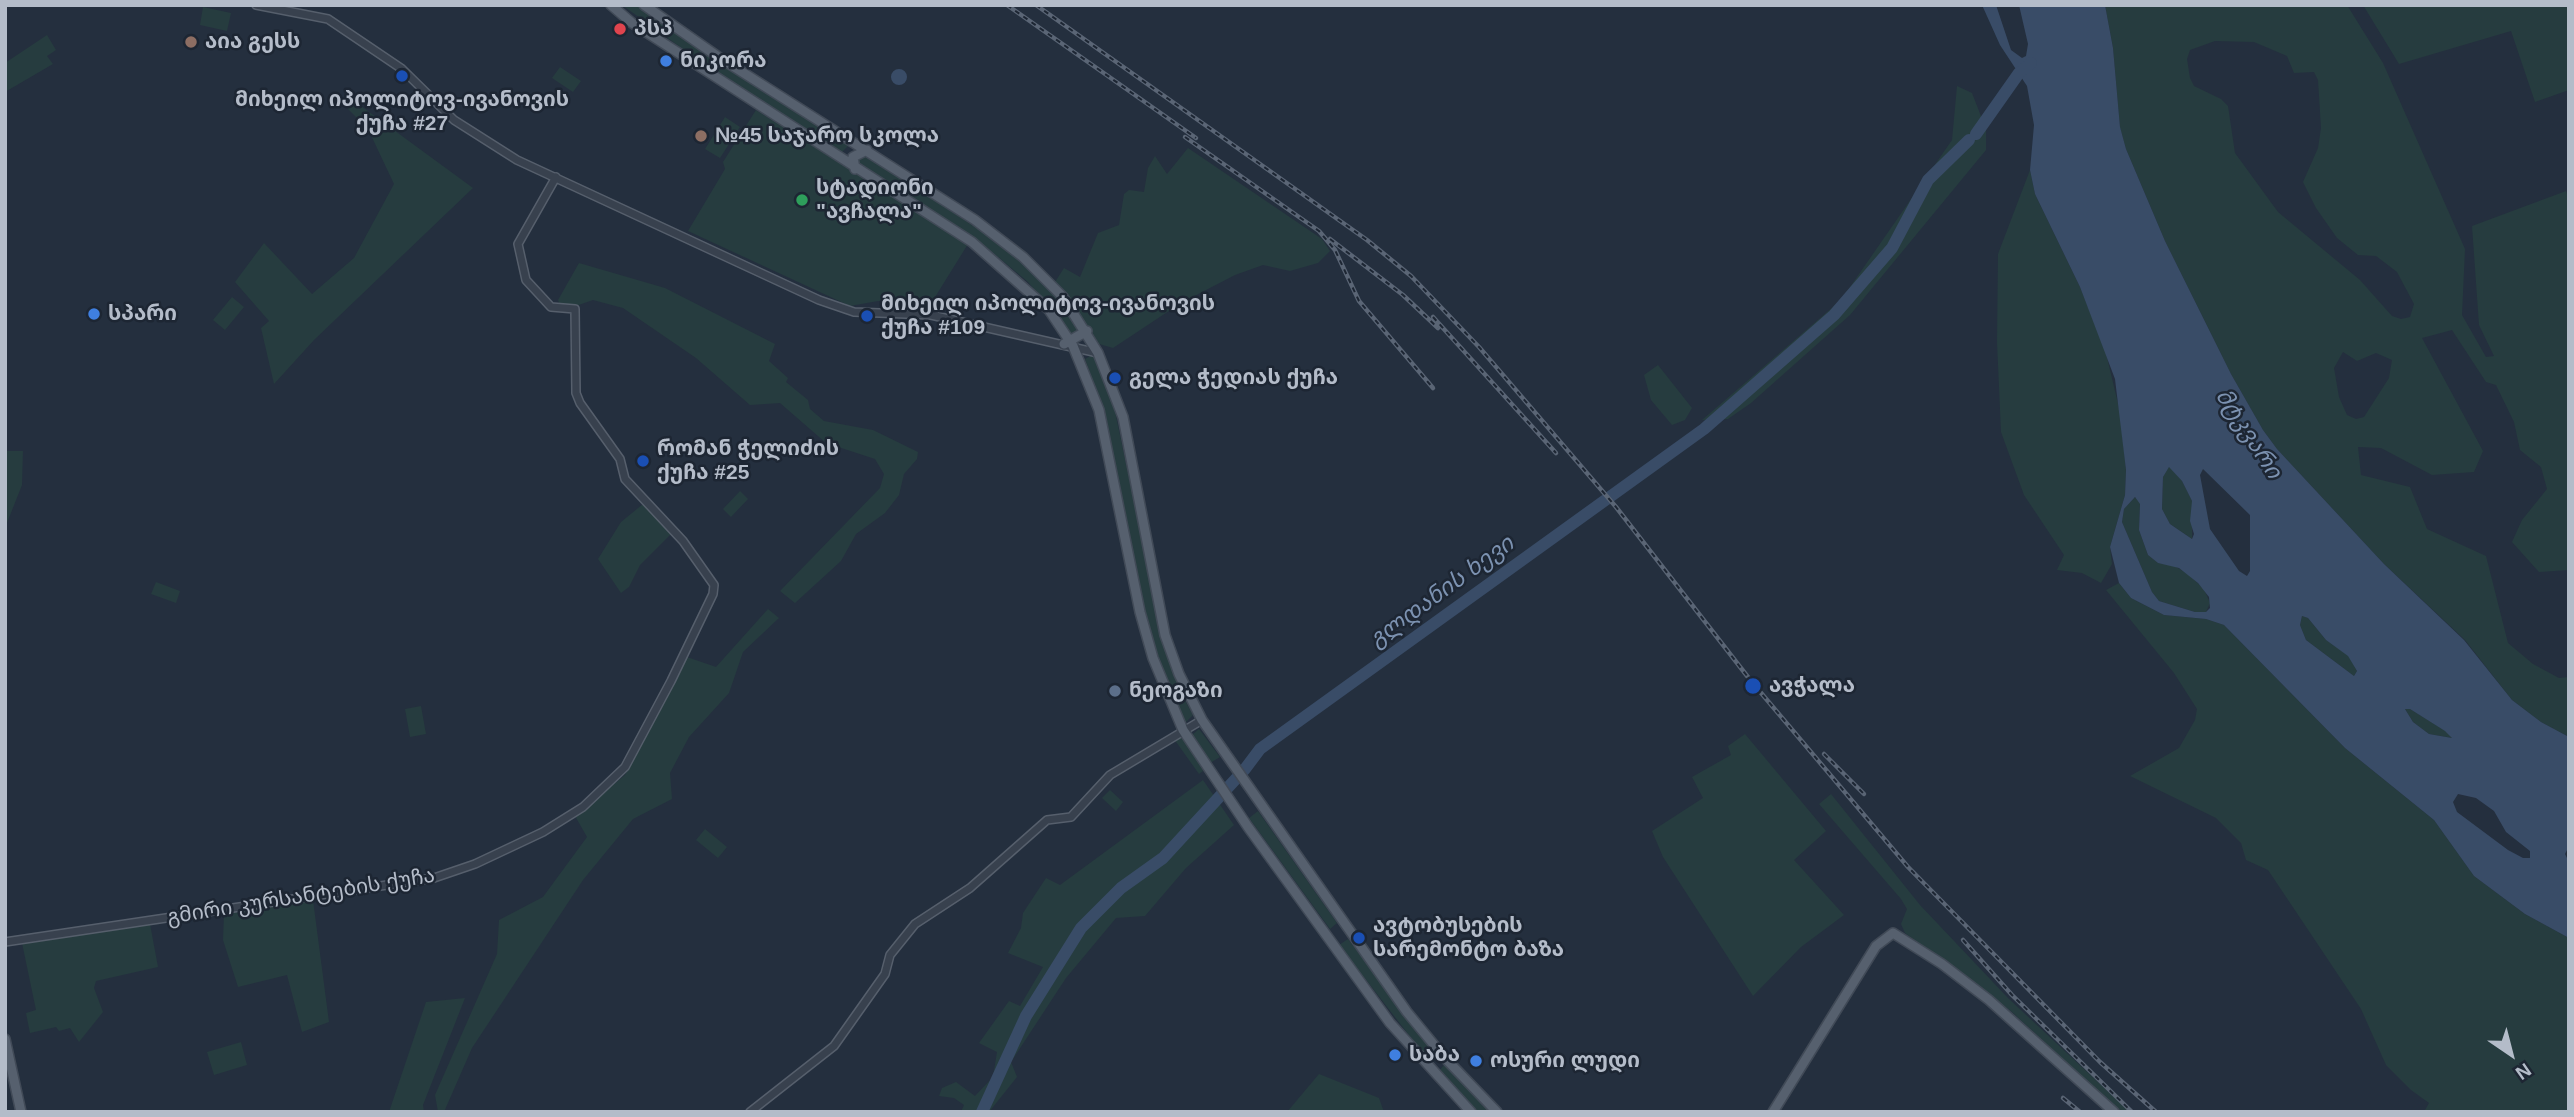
<!DOCTYPE html>
<meta charset="utf-8">
<style>
body{margin:0}
#map{position:relative;width:2574px;height:1117px;overflow:hidden;background:#242f3e;font-family:Helvetica,sans-serif}
canvas{display:block}
.frame{position:absolute;inset:0;border:7px solid #b4bcc9;pointer-events:none}
.north{position:absolute;left:2476px;top:1019px;width:70px;height:70px;-webkit-text-stroke:5px #1d2633;paint-order:stroke;rotate:145deg;font-size:19px;font-weight:700;line-height:28px;text-align:center;color:#b4bcc9}
.north::after{content:'';display:block;margin:auto;width:24px;height:32px;background:#b4bcc9;clip-path:polygon(50% 0,100% 100%,50% 72%,0 100%)}
</style>
<div id="map">
<canvas width="2574" height="1117"></canvas>
<div class="frame"></div>
<div class="north">N</div>
</div>
<script>
const c = document.querySelector('canvas').getContext('2d');
c.lineJoin = 'round';
function fillPath(path, color) {
  c.fillStyle = color;
  c.fill(path, 'evenodd');
}
function poly(rows) {
  const path = new Path2D();
  for (const r of rows) {
    if (r.length === 3) {
      path.moveTo(r[0] + r[2], r[1]);
      path.arc(r[0], r[1], r[2], 0, 2 * Math.PI);
      continue;
    }
    path.moveTo(r[0], r[1]);
    for (let i = 2; i < r.length; i += 2) path.lineTo(r[i], r[i + 1]);
  }
  return path;
}
function stroke(path, color, width, dash) {
  c.strokeStyle = color;
  c.lineWidth = width;
  c.lineCap = dash ? 'butt' : 'round';
  c.setLineDash(dash || []);
  c.stroke(path);
}
function write(font, color, halo, rows, align = 'center') {
  c.font = font + ' Helvetica,"Noto Sans Georgian",sans-serif';
  c.lineWidth = 5;
  c.setLineDash([]);
  c.textBaseline = 'middle';
  c.strokeStyle = halo;
  c.fillStyle = color;
  for (const [text, x, y, turn = 0] of rows) {
    c.save();
    c.translate(x, y);
    c.rotate((+turn || 0) * Math.PI / 180);
    c.textAlign = isNaN(turn) ? turn : align;
    if (halo) c.strokeText(text, 0, 0);
    c.fillText(text, 0, 0);
    c.restore();
  }
}
const green = poly([
 [622,5,640,5,848,146,841,153,727,81],
 [2105,5,2347,5,2383,63,2465,249,2462,315,2486,357,2494,356,2479,325,2472,226,2566,191,2569,200,2569,570,2539,572,2512,542,2522,520,2547,489,2541,467,2520,450,2514,422,2496,385,2486,382,2452,330,2422,338,2483,451,2474,472,2432,475,2381,448,2358,447,2361,475,2410,487,2427,529,2486,556,2508,643,2533,664,2559,678,2569,677,2569,737,2541,722,2512,700,2465,640,2384,564,2277,449,2263,430,2231,374,2165,241,2126,149,2120,128,2113,48],
 [2215,41,2254,42,2287,56,2294,73,2314,72,2318,80,2321,128,2318,148,2303,182,2316,208,2337,238,2358,255,2376,256,2397,272,2414,304,2410,317,2401,319,2392,316,2360,280,2278,212,2235,153,2228,106,2221,99,2194,86,2190,78,2187,59,2190,50],
 [2343,352,2357,361,2376,353,2392,360,2389,378,2364,417,2356,419,2347,415,2339,397,2334,368],
 [2363,5,2569,5,2569,90,2535,102,2511,31,2399,64],
 [203,7,231,13,227,31,200,25],
 [47,35,56,50,47,56,53,64,5,92,5,63],
 [560,67,581,81,573,92,552,78],
 [1957,86,1972,93,1986,129,1986,150,1850,315,1751,403,1728,419,1702,420,1841,300,1952,140],
 [346,95,473,188,314,340,274,384,261,328,269,321,235,282,264,243,312,294,354,258,394,184,368,129,341,102],
 [756,110,968,244,932,302,878,301,850,306,688,231,725,169,723,162],
 [725,117,740,127,720,158,705,149],
 [1188,148,1322,239,1330,251,1318,263,1290,271,1263,265,1235,275,1181,303,1113,348,1099,344,1065,292,1055,282,1064,268,1080,277,1098,233,1119,225,1124,194,1129,190,1144,192,1148,168,1155,156,1167,174],
 [862,152,1008,249,1067,306,1082,331,1072,335,1028,282,980,242,855,162],
 [2030,170,2035,194,2080,287,2105,349,2120,412,2126,470,2125,495,2110,547,2112,564,2101,583,2082,573,2057,570,2064,555,2024,495,2001,432,1997,342,1998,254],
 [579,263,665,288,775,344,769,361,788,378,786,382,808,400,810,409,824,421,873,430,918,452,917,459,904,474,899,495,885,513,856,534,841,561,795,603,780,591,880,488,884,474,875,459,826,443,780,403,750,405,696,358,623,308,593,300,573,307,560,305,558,300],
 [232,297,244,307,225,330,213,320],
 [1094,354,1108,386,1116,416,1162,635,1180,691,1193,715,1185,723,1165,679,1144,613,1102,407,1085,359],
 [1658,365,1692,408,1685,420,1672,425,1651,400,1644,375],
 [5,451,23,451,22,485,5,528],
 [2169,466,2182,481,2192,501,2192,539,2170,524,2162,509,2163,477],
 [740,491,748,499,731,517,723,509],
 [2135,497,2140,503,2139,530,2148,555,2158,563,2173,565,2188,574,2204,589,2210,603,2206,612,2195,612,2159,601,2152,592,2122,522,2124,509],
 [643,504,672,533,640,565,629,587,621,593,598,559,621,522],
 [156,582,180,591,176,603,151,594],
 [2119,583,2131,598,2164,615,2206,619,2224,625,2345,748,2434,820,2474,876,2525,914,2569,938,2569,1112,2427,1112,2425,1110,2429,1103,2411,1090,2386,1065,2361,1009,2268,870,2246,860,2241,843,2216,818,2130,776,2179,748,2195,720,2197,709,2174,673,2106,590],
 [768,609,779,618,743,652,729,693,689,737,670,773,672,799,633,819,583,880,472,1048,444,1112,438,1112,435,1095,497,954,499,920,543,897,587,837,575,816,625,775,687,657,716,667],
 [2302,616,2308,618,2326,640,2348,655,2357,671,2354,676,2306,640,2300,625],
 [421,706,426,734,410,737,405,709],
 [2405,709,2410,709,2449,733,2452,738,2429,734,2413,722],
 [1199,729,1220,757,1210,763,1192,735],
 [1745,734,1826,831,1794,860,1844,915,1801,947,1753,996,1663,857,1652,831,1703,798,1692,777,1731,755,1728,746],
 [1180,738,1185,739,1199,762,1203,771,1199,774,1174,739],
 [1203,780,1234,825,1186,868,1145,916,1116,918,1066,978,1011,1062,1017,1077,989,1112,961,1112,964,1105,954,1098,939,1096,942,1088,956,1082,975,1096,993,1077,997,1052,979,1043,1009,1001,1020,1006,1043,967,1008,953,1021,928,1023,913,1046,878,1060,885],
 [1110,790,1123,802,1116,811,1102,798],
 [1831,794,1920,905,2008,998,2130,1112,2120,1112,2012,1012,1905,933,1901,924,1907,909,1901,899,1819,804],
 [1258,811,1337,923,1330,929,1249,818],
 [705,829,727,847,718,858,696,840],
 [313,900,329,1022,302,1032,287,975,238,987,223,940,224,914],
 [150,924,158,967,96,981,94,988,103,1012,79,1042,70,1028,59,1031,56,1027,30,1033,26,1013,36,1010,22,943],
 [1348,939,1436,1054,1429,1061,1339,945],
 [465,998,423,1105,424,1112,389,1112,426,1002],
 [241,1042,247,1065,214,1075,207,1052],
 [1444,1065,1446,1065,1492,1112,1477,1112,1438,1072],
 [1319,1074,1379,1098,1384,1112,1287,1112]
]);
const water = poly([
 [1982,5,1996,5,2011,50,2022,58,2026,56,2028,44,2019,5,2105,5,2113,48,2120,127,2126,149,2165,241,2231,374,2263,430,2277,449,2384,564,2464,640,2512,700,2541,722,2569,737,2569,846,2565,854,2569,862,2569,938,2525,914,2474,876,2434,820,2345,748,2224,625,2206,619,2164,615,2131,598,2119,583,2110,547,2125,495,2126,470,2115,379,2080,287,2035,194,2030,170,2034,125,2027,86,2000,45],
 [2169,467,2182,481,2192,501,2190,521,2194,534,2192,539,2170,524,2162,509,2163,477],
 [2203,469,2250,515,2250,571,2247,576,2239,571,2210,529,2200,475],
 [2135,497,2140,504,2139,530,2148,555,2158,563,2179,568,2198,583,2209,597,2210,608,2206,612,2195,612,2159,601,2152,592,2122,522,2124,509],
 [2302,616,2308,618,2326,640,2348,656,2357,671,2354,676,2306,640,2300,625],
 [2405,709,2410,709,2445,731,2452,738,2429,734,2413,722],
 [2458,794,2476,798,2494,811,2506,832,2530,851,2530,858,2523,858,2508,850,2457,812,2453,802],
 [899,77,8]
]);
const river = poly([
 [1976,134,2019,73,2031,63],
 [982,1112,1026,1016,1081,928,1121,888,1163,858,1245,769,1260,749,1704,429,1834,315,1892,248,1928,180,1969,140]
]);
const minor = poly([
 [256,5,328,19,402,69,454,120,517,160,819,300,854,312,931,315,1098,353],
 [5,942,434,878,475,864,543,832,583,807,625,767,671,681,713,594,714,585,683,541,625,479,620,459,580,403,576,393,575,309,551,307,526,280,518,244,556,177],
 [750,1112,834,1046,885,974,890,955,915,924,970,888,1047,820,1071,817,1110,775,1202,720]
]);
const major = poly([
 [611,5,632,23,972,242,1049,310,1073,346,1099,410,1140,612,1153,658,1183,730,1248,827,1390,1023,1471,1112],
 [644,5,717,56,975,220,1023,257,1063,297,1098,353,1123,417,1165,635,1179,674,1202,720,1407,1012,1444,1057,1497,1112],
 [855,169,853,157,867,150],
 [1064,344,1087,331],
 [5,1039,21,1112],
 [1773,1112,1876,946,1893,933,1942,964,1989,1000,2114,1112]
]);
const rail = poly([
 [1007,5,1196,138],
 [1036,5,1367,240,1411,276,1479,347,1616,507,1751,681,1908,867,2100,1062,2156,1112],
 [1185,137,1319,231,1335,250,1359,301,1433,388],
 [1330,239,1403,295,1438,328],
 [1433,317,1556,453],
 [1824,754,1864,794],
 [1963,940,2012,995,2132,1112],
 [2063,1098,2080,1112]
]);
const markers = [
 [620,29,7,"#e0444e"],
 [191,42,7,"#8d6e63"],
 [666,61,7,"#3f7fe0"],
 [402,76,7,"#1a4fb4"],
 [701,136,7,"#8d6e63"],
 [802,200,7,"#2e9e5b"],
 [94,314,7,"#3f7fe0"],
 [867,316,7,"#1a4fb4"],
 [1115,378,7,"#1a4fb4"],
 [643,461,7,"#1a4fb4"],
 [1753,686,9,"#1a4fb4"],
 [1115,691,7,"#5c6f8a"],
 [1359,938,7,"#1a4fb4"],
 [1395,1055,7,"#3f7fe0"],
 [1476,1061,7,"#3f7fe0"]
];
const poiNames = [
 ["პსპ",634,29],
 ["აია გესს",205,42],
 ["ნიკორა",680,61],
 ["მიხეილ იპოლიტოვ-ივანოვის",402,100,"center"],
 ["ქუჩა #27",402,124,"center"],
 ["№45 საჯარო სკოლა",715,136],
 ["სტადიონი",816,188],
 ["\"ავჩალა\"",816,212],
 ["მიხეილ იპოლიტოვ-ივანოვის",881,304],
 ["ქუჩა #109",881,328],
 ["სპარი",108,314],
 ["გელა ჭედიას ქუჩა",1129,378],
 ["რომან ჭელიძის",657,449],
 ["ქუჩა #25",657,473],
 ["ავჭალა",1769,686],
 ["ნეოგაზი",1129,691],
 ["ავტობუსების",1373,926],
 ["სარემონტო ბაზა",1373,950],
 ["საბა",1409,1055],
 ["ოსური ლუდი",1490,1061]
];
const streetNames = [
 ["გმირი კურსანტების ქუჩა",301,897,-9]
];
const waterNames = [
 ["მტკვარი",2248,434,57],
 ["გლდანის ხევი",1442,592,-36]
];
fillPath(green, '#263c3f');
fillPath(water, '#394c67');
stroke(river, '#394c67', 12);
stroke(minor, '#565f6c', 10);
stroke(major, '#414a57', 12);
stroke(minor, '#38414e', 7);
stroke(major, '#56606e', 9);
stroke(rail, '#5a6575', 4.5);
stroke(rail, '#1d2633', 2, [5]);
for (const [x, y, r, color] of markers) {
  const dot = new Path2D();
  dot.arc(x, y, r, 0, 2 * Math.PI);
  c.fillStyle = color;
  c.fill(dot);
  stroke(dot, '#1d2633', 2.5);
}
write('bold 21px', '#b4bcc9', '#1d2633', poiNames, 'left');
write('21px', '#b4bcc9', '#1d2633', streetNames);
write('italic 23px', '#7c92b1', '#1d2633', waterNames);
</script>
